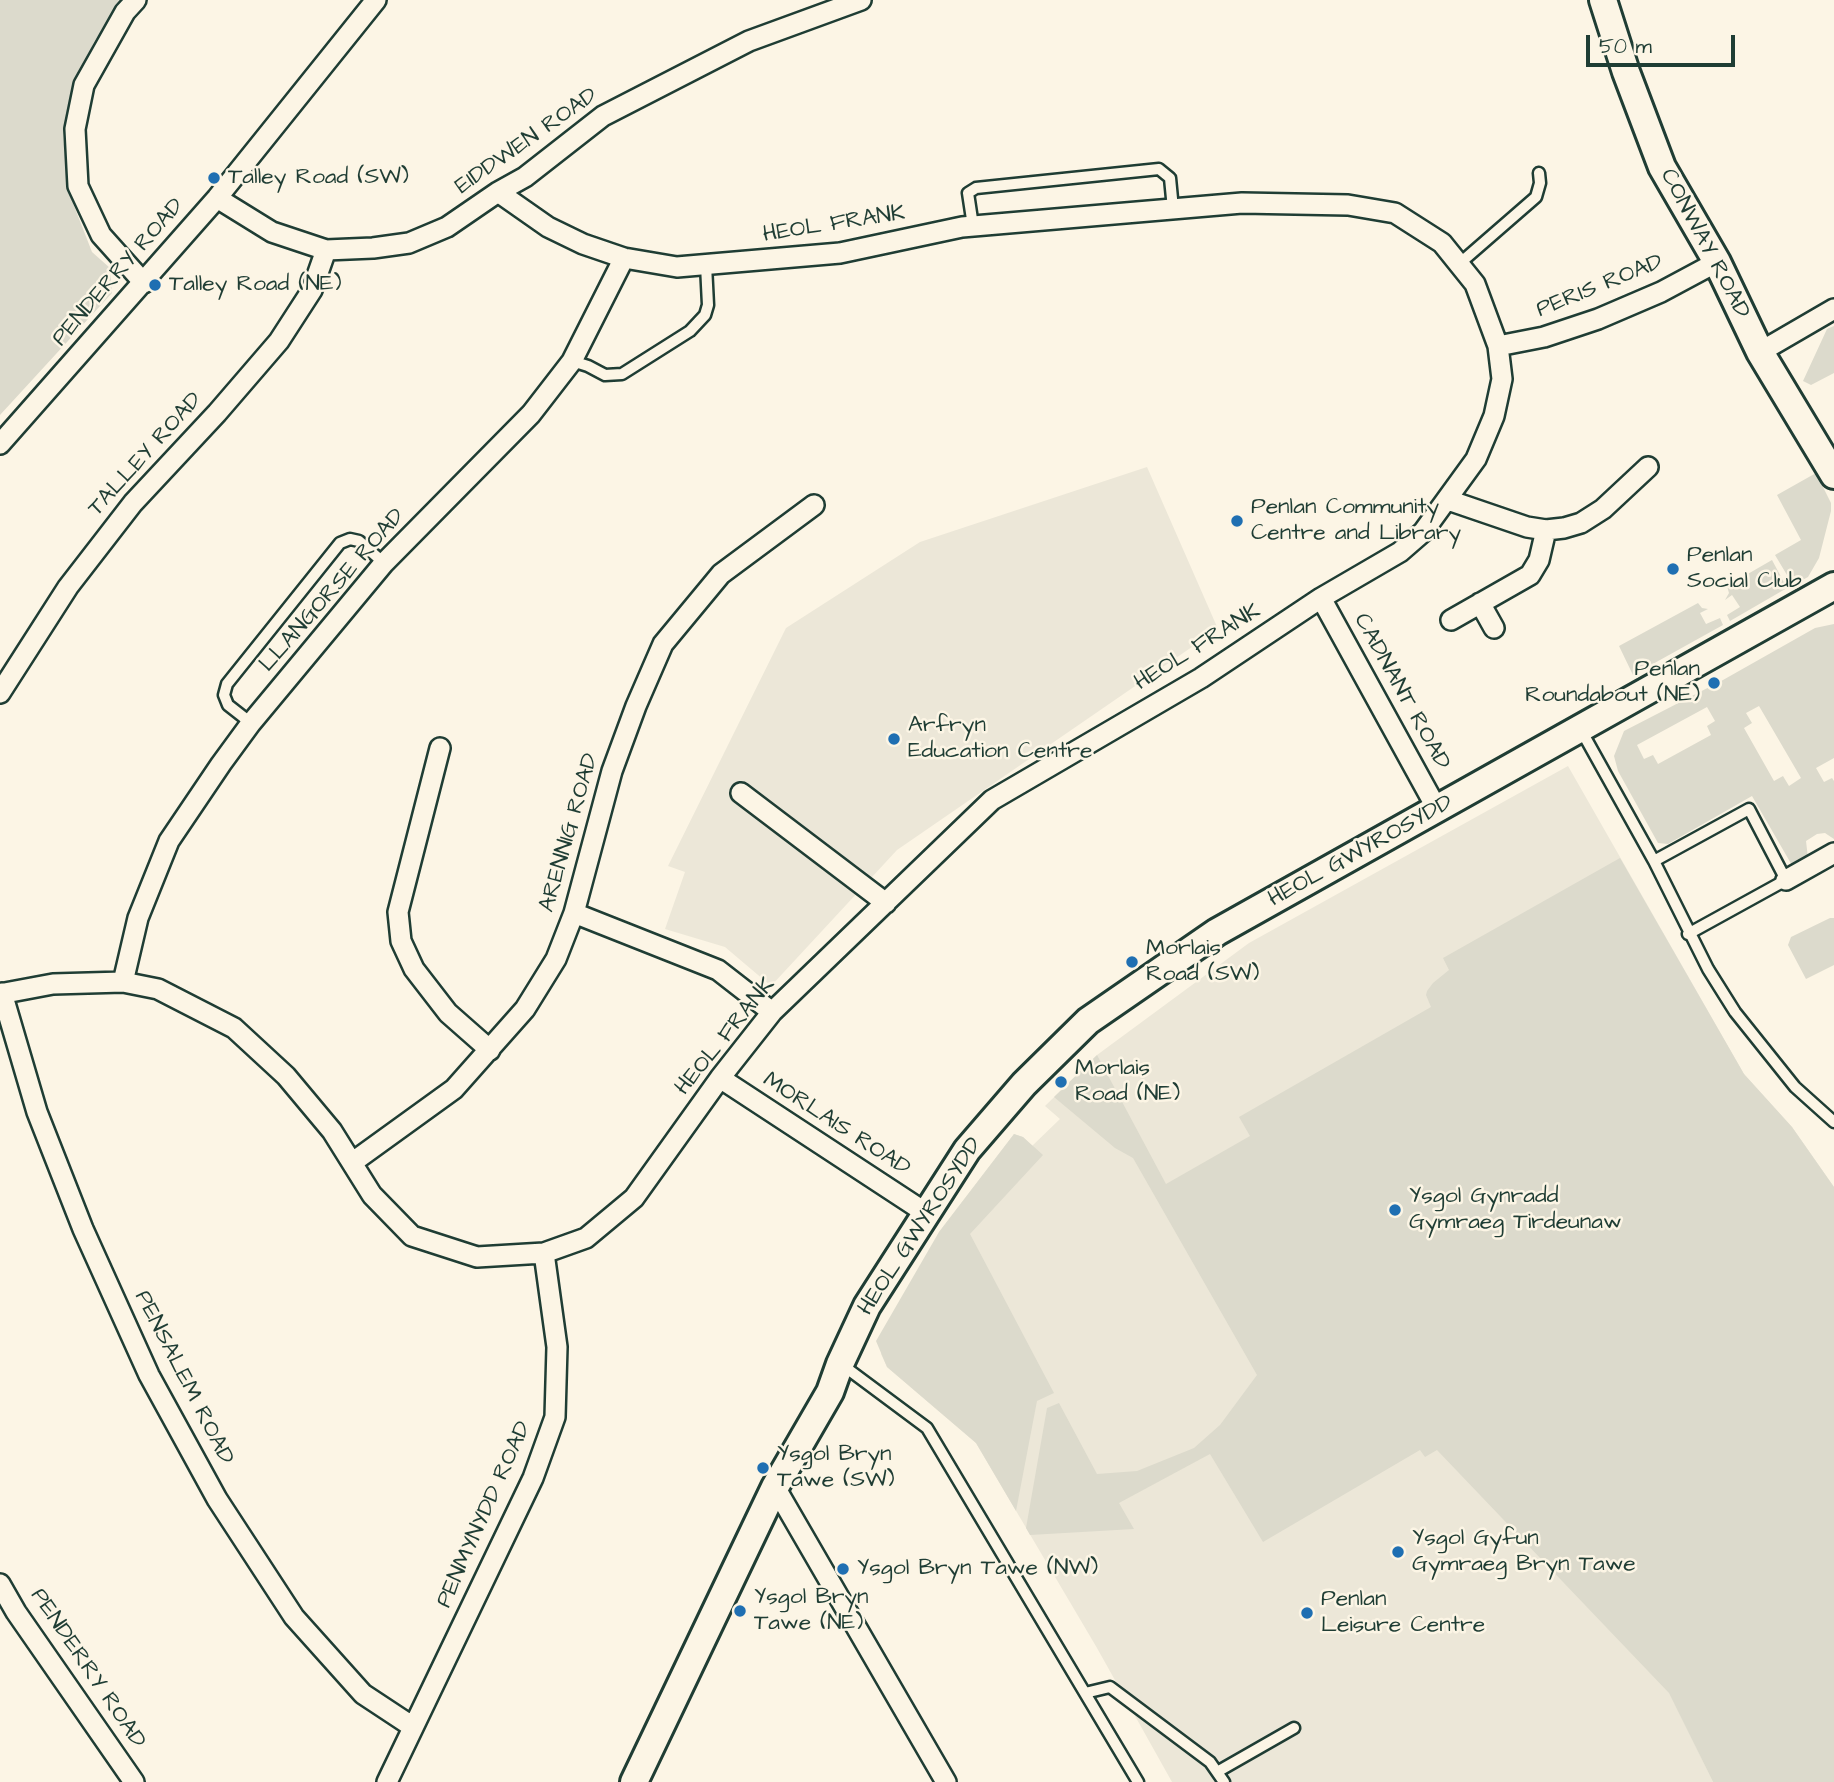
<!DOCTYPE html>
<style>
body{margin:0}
#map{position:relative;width:1834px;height:1782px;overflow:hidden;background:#fcf5e5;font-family:"Architects Daughter",sans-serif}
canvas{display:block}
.scale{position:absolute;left:1586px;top:35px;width:149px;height:32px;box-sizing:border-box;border:4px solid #1f3d34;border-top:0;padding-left:9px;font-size:21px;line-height:24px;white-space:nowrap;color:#1f3d34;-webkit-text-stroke:5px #fcf5e5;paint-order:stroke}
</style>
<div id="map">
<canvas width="1834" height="1782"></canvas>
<div class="scale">50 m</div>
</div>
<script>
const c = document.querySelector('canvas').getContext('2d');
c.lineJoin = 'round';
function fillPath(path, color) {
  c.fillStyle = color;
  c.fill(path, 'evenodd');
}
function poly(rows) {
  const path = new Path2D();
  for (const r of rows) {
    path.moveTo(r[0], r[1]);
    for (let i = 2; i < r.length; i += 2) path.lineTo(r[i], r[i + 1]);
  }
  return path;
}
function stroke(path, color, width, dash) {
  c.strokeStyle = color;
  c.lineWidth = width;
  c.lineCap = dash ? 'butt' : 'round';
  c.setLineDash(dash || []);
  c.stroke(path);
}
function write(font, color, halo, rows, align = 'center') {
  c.font = font + ' "Architects Daughter",sans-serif';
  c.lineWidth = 5;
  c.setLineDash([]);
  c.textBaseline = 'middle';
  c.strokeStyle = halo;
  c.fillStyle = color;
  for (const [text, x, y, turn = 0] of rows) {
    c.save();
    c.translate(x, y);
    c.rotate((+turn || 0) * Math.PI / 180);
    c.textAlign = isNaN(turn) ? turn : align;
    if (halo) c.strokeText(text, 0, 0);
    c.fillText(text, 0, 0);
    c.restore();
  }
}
const built = poly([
 [1147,467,1218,629,897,850,771,986,725,947,665,929,685,872,668,866,786,628,920,542],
 [1568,766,1744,1074,1792,1127,1834,1187,1670,1693,1713,1782,1172,1782,1097,1648,976,1443,887,1367,881,1354,939,1232,1014,1134,1023,1137,1032,1146,1060,1119,1045,1106,1097,1055,1249,943]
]);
const green = poly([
 [0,0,123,0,94,42,71,94,63,135,69,193,92,252,110,268,112,293,0,415],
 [1834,326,1834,373,1811,385,1803,381,1827,329],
 [1816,473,1831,503,1831,511,1819,558,1808,577,1793,585,1775,555,1801,540,1777,495],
 [1772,560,1787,588,1730,621,1727,615,1740,607,1732,595,1725,600,1729,593,1727,586],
 [1698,603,1702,608,1708,609,1700,613,1706,624,1720,618,1723,625,1633,675,1619,646],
 [1834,624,1834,758,1816,768,1824,782,1832,778,1834,781,1834,839,1825,833,1817,834,1806,841,1808,858,1793,867,1752,796,1668,844,1658,843,1618,771,1614,756,1624,731,1723,680,1815,628],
 [1759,706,1801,778,1789,786,1783,776,1774,781,1744,728,1752,723,1746,713],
 [1707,707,1715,721,1707,726,1711,735,1658,764,1653,755,1644,759,1637,745],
 [1620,858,1744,1074,1792,1127,1834,1187,1834,1782,1713,1782,1669,1693,1437,1450,1425,1457,1420,1450,1263,1542,1210,1454,1119,1503,1134,1529,1030,1535,1026,1528,1047,1408,1059,1403,1097,1474,1137,1471,1194,1448,1220,1425,1257,1375,1133,1158,1115,1148,1054,1097,1097,1055,1166,1184,1250,1136,1239,1117,1431,1007,1426,995,1427,991,1433,983,1449,970,1443,958],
 [1830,918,1834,918,1834,965,1806,979,1788,945,1791,937],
 [1014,1134,1023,1137,1043,1155,970,1234,1054,1393,1037,1401,1016,1511,976,1443,887,1367,876,1341,939,1232]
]);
const lane = poly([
 [973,226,968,193,976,188,1159,169,1170,178,1173,209],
 [1459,264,1536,197,1540,183,1539,173],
 [572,361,588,366,605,375,622,374,690,331,705,315,708,305,706,265],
 [251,723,228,705,224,695,227,684,340,543,350,539,359,541,384,563],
 [1581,730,1654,861,1708,969,1735,1012,1795,1087,1834,1122],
 [1654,861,1749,809,1786,880,1688,934],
 [841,1364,927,1428,1138,1782],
 [1085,1693,1110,1687,1210,1762,1224,1782],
 [1217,1772,1294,1728]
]);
const street = poly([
 [136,0,125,12,84,85,75,129,78,186,101,235,144,283],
 [217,198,272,232,326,250,373,248,409,243,447,227,498,192,525,177,603,116,749,41,861,0],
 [1498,346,1544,337,1598,319,1661,292,1717,262],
 [1760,352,1834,309],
 [0,444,217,198,376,0],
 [1448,500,1527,527,1546,530,1564,528,1581,523,1603,509,1648,467],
 [1321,598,1437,809],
 [1480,603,1494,628],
 [1451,620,1530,575,1539,560,1546,530],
 [0,693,68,587,133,503,217,413,279,341,312,290,326,250],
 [440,748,398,912,401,941,414,969,448,1013,490,1050],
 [741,793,886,903],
 [1786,880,1834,853],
 [574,913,718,970,772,1012],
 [123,982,138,918,169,841,221,764,251,723,384,563,531,414,572,361,624,258],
 [2,993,37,1112,83,1229,149,1375,217,1499,294,1617,363,1694,413,1727],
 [0,994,53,984,123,982,158,989,234,1028,286,1076,332,1131,372,1195,412,1236,477,1257,544,1253,586,1238,634,1198,720,1078,772,1012,992,800,1201,678,1321,598,1400,552,1423,532,1476,459,1494,416,1502,379,1498,346,1475,284,1442,243,1395,213,1348,205,1242,203,962,227,840,253,677,267,624,258,583,244,548,227,498,192],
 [720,1078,926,1213],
 [353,1162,454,1089,525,1009,556,959,574,913,612,771,636,706,663,644,721,574,814,505],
 [775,1487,946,1782],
 [0,1584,16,1612,134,1782],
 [387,1782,533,1478,555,1417,557,1347,544,1253]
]);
const secondary = poly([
 [1603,0,1626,72,1662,167,1717,262,1760,352,1834,475],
 [634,1782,775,1487,830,1392,840,1364,867,1306,967,1150,1024,1084,1088,1021,1217,932,1834,586]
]);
const markers = [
 [214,178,7,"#1f6fb2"],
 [155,285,7,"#1f6fb2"],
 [1237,521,7,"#1f6fb2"],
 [1673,569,7,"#1f6fb2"],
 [1714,683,7,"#1f6fb2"],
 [894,739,7,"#1f6fb2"],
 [1132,962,7,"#1f6fb2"],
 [1061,1082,7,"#1f6fb2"],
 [1395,1210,7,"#1f6fb2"],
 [763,1468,7,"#1f6fb2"],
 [1398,1552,7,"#1f6fb2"],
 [843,1569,7,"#1f6fb2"],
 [740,1611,7,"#1f6fb2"],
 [1307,1613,7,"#1f6fb2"]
];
const streetNames = [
 ["EIDDWEN ROAD",527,142,-35],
 ["HEOL FRANK",834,225,-9],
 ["CONWAY ROAD",1704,244,62],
 ["PENDERRY ROAD",119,273,-49],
 ["PERIS ROAD",1600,287,-22],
 ["TALLEY ROAD",146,455,-48],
 ["LLANGORSE ROAD",333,591,-49],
 ["HEOL FRANK",1198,648,-32],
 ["CADNANT ROAD",1401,692,61],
 ["ARENNIG ROAD",570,833,-74],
 ["HEOL GWYROSYDD",1361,852,-29],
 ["HEOL FRANK",726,1037,-51],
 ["MORLAIS ROAD",836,1125,33],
 ["HEOL GWYROSYDD",921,1227,-57],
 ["PENSALEM ROAD",183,1378,63],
 ["PENMYNYDD ROAD",485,1515,-66],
 ["PENDERRY ROAD",87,1669,56]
];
const poiNames = [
 ["Talley Road (SW)",228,178],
 ["Talley Road (NE)",169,285],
 ["Penlan Community",1251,508],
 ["Centre and Library",1251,534],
 ["Penlan",1687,556],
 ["Social Club",1687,582],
 ["Penlan",1700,670,"right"],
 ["Roundabout (NE)",1700,696,"right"],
 ["Arfryn",908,726],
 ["Education Centre",908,752],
 ["Morlais",1146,949],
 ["Road (SW)",1146,975],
 ["Morlais",1075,1069],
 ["Road (NE)",1075,1095],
 ["Ysgol Gynradd",1409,1197],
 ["Gymraeg Tirdeunaw",1409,1223],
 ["Ysgol Bryn",777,1455],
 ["Tawe (SW)",777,1481],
 ["Ysgol Gyfun",1412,1539],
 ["Gymraeg Bryn Tawe",1412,1565],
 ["Ysgol Bryn Tawe (NW)",857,1569],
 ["Ysgol Bryn",754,1598],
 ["Tawe (NE)",754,1624],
 ["Penlan",1321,1600],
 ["Leisure Centre",1321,1626]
];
fillPath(built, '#ece7d8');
fillPath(green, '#dcdacc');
stroke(lane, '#1f3d34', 15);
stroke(street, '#1f3d34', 24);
stroke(secondary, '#1f3d34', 32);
stroke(lane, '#fcf5e5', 10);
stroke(street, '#fcf5e5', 19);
stroke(secondary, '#fcf5e5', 26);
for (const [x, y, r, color] of markers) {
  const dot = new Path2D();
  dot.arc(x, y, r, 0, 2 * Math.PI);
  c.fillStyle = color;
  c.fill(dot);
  stroke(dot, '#fcf5e5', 2.5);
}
write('23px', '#1f3d34', '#fcf5e5', streetNames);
write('23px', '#1f3d34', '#fcf5e5', poiNames, 'left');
</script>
